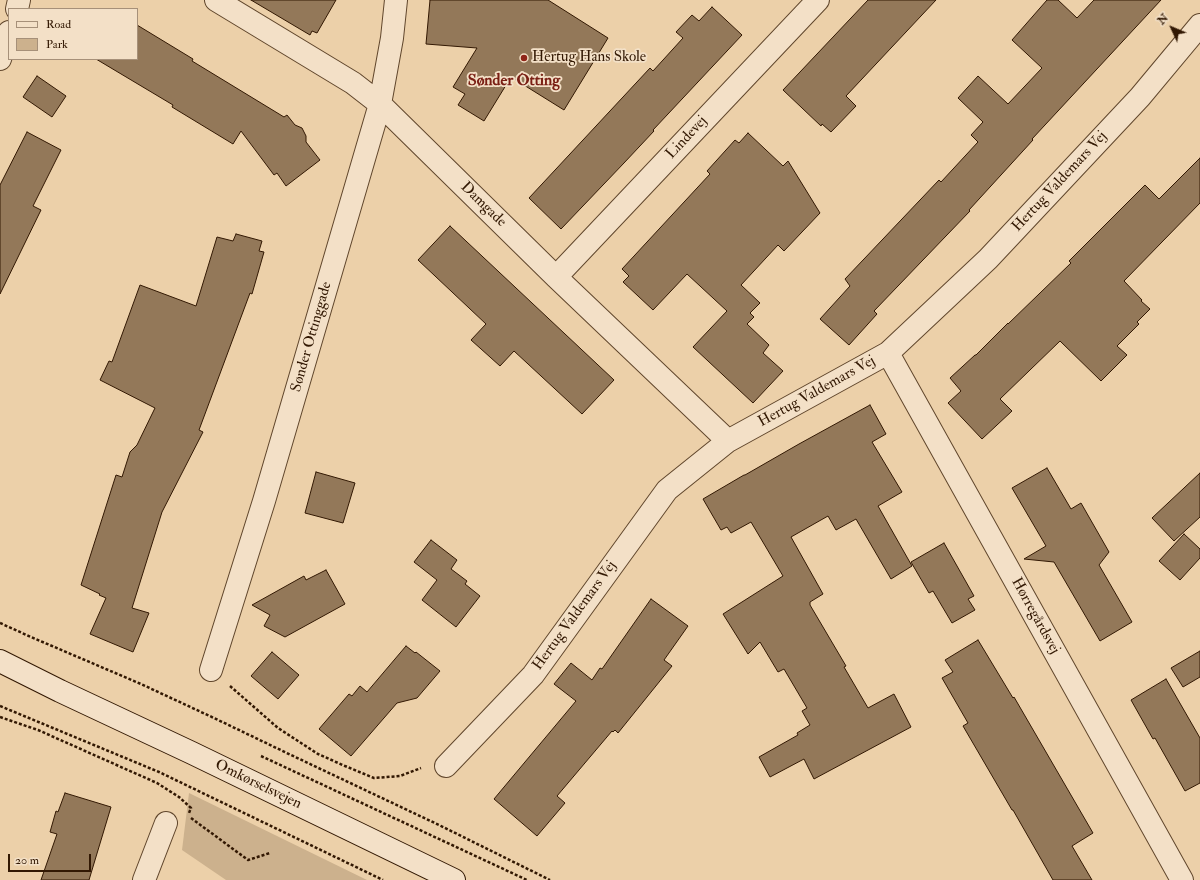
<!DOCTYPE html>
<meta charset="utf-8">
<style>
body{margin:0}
#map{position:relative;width:1200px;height:880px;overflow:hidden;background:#ecd0a9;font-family:"IM FELL Double Pica",serif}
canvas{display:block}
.legend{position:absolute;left:8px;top:8px;width:130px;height:52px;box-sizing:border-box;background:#f3e0c7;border:1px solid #a69079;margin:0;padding:5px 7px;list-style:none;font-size:12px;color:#321803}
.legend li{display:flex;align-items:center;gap:8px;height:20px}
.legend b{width:20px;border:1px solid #a69079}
.north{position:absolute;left:1152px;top:8px;width:40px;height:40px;-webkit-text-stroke:3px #f3e0c7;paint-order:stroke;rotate:314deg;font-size:11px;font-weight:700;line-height:16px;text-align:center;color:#321803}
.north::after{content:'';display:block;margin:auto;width:14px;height:18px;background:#321803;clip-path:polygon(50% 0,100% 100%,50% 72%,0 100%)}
.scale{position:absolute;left:8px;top:854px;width:83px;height:18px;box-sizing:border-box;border:2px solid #321803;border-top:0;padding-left:5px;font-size:12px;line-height:14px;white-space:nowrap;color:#321803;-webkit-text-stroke:3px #f3e0c7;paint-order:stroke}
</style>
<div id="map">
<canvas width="1200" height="880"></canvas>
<ul class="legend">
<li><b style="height:5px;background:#f3e0c7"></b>Road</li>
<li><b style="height:11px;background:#ccb18d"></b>Park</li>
</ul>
<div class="north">N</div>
<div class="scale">20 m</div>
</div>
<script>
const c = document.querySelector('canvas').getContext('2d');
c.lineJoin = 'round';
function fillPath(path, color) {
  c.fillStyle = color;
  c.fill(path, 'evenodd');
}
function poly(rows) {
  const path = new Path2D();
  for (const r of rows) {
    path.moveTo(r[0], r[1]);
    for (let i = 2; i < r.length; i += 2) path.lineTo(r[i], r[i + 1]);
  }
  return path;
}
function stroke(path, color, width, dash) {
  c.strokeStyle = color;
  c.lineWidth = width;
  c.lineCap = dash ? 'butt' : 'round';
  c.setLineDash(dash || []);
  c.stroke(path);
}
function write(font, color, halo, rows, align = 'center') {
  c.font = font + ' "IM FELL Double Pica",serif';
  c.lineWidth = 3.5;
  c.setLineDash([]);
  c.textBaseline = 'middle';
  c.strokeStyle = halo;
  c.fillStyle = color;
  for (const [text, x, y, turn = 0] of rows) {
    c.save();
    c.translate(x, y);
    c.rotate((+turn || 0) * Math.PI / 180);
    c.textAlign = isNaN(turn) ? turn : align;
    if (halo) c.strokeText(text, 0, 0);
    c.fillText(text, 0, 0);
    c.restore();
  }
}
const green = poly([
 [189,793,367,880,226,880,182,850]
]);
const building = poly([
 [251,0,336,0,317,33,312,31,310,35,251,0],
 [430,0,548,0,608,38,564,110,511,77,484,121,458,105,465,94,453,87,477,48,426,44,430,0],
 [868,0,936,0,846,96,856,106,831,132,822,124,821,126,783,90,868,0],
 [1047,0,1058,0,1077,18,1094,0,1161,0,1032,139,1033,140,969,210,970,211,874,311,877,314,849,345,820,319,850,286,845,279,939,180,941,182,978,142,971,135,983,122,958,98,978,76,1008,104,1042,68,1012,40,1047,0],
 [712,7,742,35,653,130,654,131,624,163,561,229,529,198,650,68,653,71,683,38,676,32,692,15,699,21,712,7],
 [137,25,193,59,192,61,284,117,287,115,295,125,302,128,306,136,306,142,320,160,286,186,277,173,274,175,241,131,233,144,172,107,173,105,96,59,137,59,137,25],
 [37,76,66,96,52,117,23,97,37,76],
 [27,132,61,150,33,206,41,210,0,294,0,185,27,132],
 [748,133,783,166,788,161,820,213,784,251,778,245,741,285,760,303,750,313,754,317,747,324,769,345,763,353,783,371,753,403,693,347,727,311,687,274,653,310,623,282,629,276,622,269,710,174,707,171,735,140,739,143,748,133],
 [1200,158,1200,203,1124,281,1142,300,1141,301,1150,309,1137,322,1139,324,1117,346,1127,355,1101,381,1060,341,1000,399,1012,411,982,439,948,403,961,391,950,378,975,355,976,355,1008,323,1008,324,1071,263,1069,261,1145,185,1159,199,1200,158],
 [450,226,614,380,582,414,514,351,500,366,471,340,486,324,418,260,450,226],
 [236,234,262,241,259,251,264,252,252,294,250,293,199,430,203,432,162,512,132,608,149,613,133,652,90,634,106,598,99,595,100,594,81,585,116,475,122,477,130,452,137,445,155,408,100,380,109,361,112,362,140,285,196,306,217,237,233,241,236,234],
 [870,405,886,434,872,442,902,492,878,506,912,566,891,579,856,519,836,530,828,516,791,537,823,594,810,602,810,605,846,666,844,667,868,708,894,694,911,727,814,779,804,759,770,777,759,757,798,735,797,733,810,725,802,711,807,708,784,669,778,672,760,642,748,654,723,614,783,576,751,522,731,533,727,527,721,530,703,499,744,475,745,475,799,444,870,405],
 [1047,468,1071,509,1081,503,1109,552,1099,565,1132,622,1100,641,1054,562,1024,559,1046,546,1012,488,1047,468],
 [316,472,355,483,343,523,305,513,316,472],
 [1200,473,1200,517,1174,541,1152,518,1200,473],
 [1184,534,1200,549,1200,558,1180,580,1159,561,1184,534],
 [431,540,457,560,451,569,467,581,465,584,480,596,456,627,422,600,437,580,414,562,431,540],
 [944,543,974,596,968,599,975,610,952,623,933,591,929,593,911,562,944,543],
 [326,570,345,604,285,637,264,626,270,615,252,605,304,576,306,580,326,570],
 [651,599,688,626,664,660,672,666,618,733,615,730,613,732,612,731,557,796,565,803,537,836,494,799,576,701,554,684,571,663,592,680,600,668,602,669,651,599],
 [978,640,1013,698,1014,697,1093,833,1072,846,1092,880,1053,880,1013,810,1012,810,963,726,968,723,942,678,953,672,945,660,978,640],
 [406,646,415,653,416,652,440,671,417,698,397,703,351,756,319,729,349,694,352,696,360,686,367,692,406,646],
 [1200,651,1200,677,1183,687,1171,668,1200,651],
 [272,652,299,675,278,699,251,676,272,652],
 [1166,679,1200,738,1200,783,1185,791,1155,738,1153,739,1131,700,1166,679],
 [65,793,111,807,89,880,41,880,57,834,50,832,56,811,58,812,65,793]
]);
const path = poly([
 [0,623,31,637,141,684,214,718,291,755,439,825,550,880],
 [230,686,278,728,318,754,345,766,374,778,400,776,421,768],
 [0,706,159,772,383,880],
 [0,717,38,730,157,783,179,797,191,808,189,813],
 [261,756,527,880],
 [191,818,248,860,270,853]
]);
const street = poly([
 [216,0,353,83,380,104,556,277,728,441],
 [17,9,19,0],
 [0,59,9,32],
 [556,277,818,0],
 [888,353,1182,880],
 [211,670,264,501,380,104,392,38,396,0],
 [446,766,533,675,667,490,728,441,888,353,988,259,1140,97,1200,25],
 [144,880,166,823]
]);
const secondary = poly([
 [0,661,60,691,192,753,454,880]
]);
const markers = [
 [524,58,4,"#8f2418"]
];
const poiNames = [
 ["Hertug Hans Skole",532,58]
];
const streetNames = [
 ["Lindevej",687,138,-47],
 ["Hertug Valdemars Vej",1060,182,-47],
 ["Damgade",483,205,44],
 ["Sønder Ottinggade",312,337,-74],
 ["Hertug Valdemars Vej",817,392,-29],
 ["Hertug Valdemars Vej",575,616,-54],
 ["Hørregårdsvej",1035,616,61],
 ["Omkørselsvejen",258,785,26]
];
const neighbourhoodNames = [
 ["Sønder Otting",514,82]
];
fillPath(green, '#ccb18d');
fillPath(building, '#937859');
stroke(building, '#321803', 1);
stroke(street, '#60462c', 24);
stroke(secondary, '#321803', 24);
stroke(path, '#321803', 2.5, [3, 2]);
stroke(street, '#f3e0c7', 22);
stroke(secondary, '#f3e0c7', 22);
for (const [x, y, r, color] of markers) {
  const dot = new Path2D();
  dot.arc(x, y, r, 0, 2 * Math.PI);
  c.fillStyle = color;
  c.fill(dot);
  stroke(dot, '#f3e0c7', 1.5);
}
write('15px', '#321803', '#f3e0c7', poiNames, 'left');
write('15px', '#321803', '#f3e0c7', streetNames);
write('bold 16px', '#7a1f14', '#f3e0c7', neighbourhoodNames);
</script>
